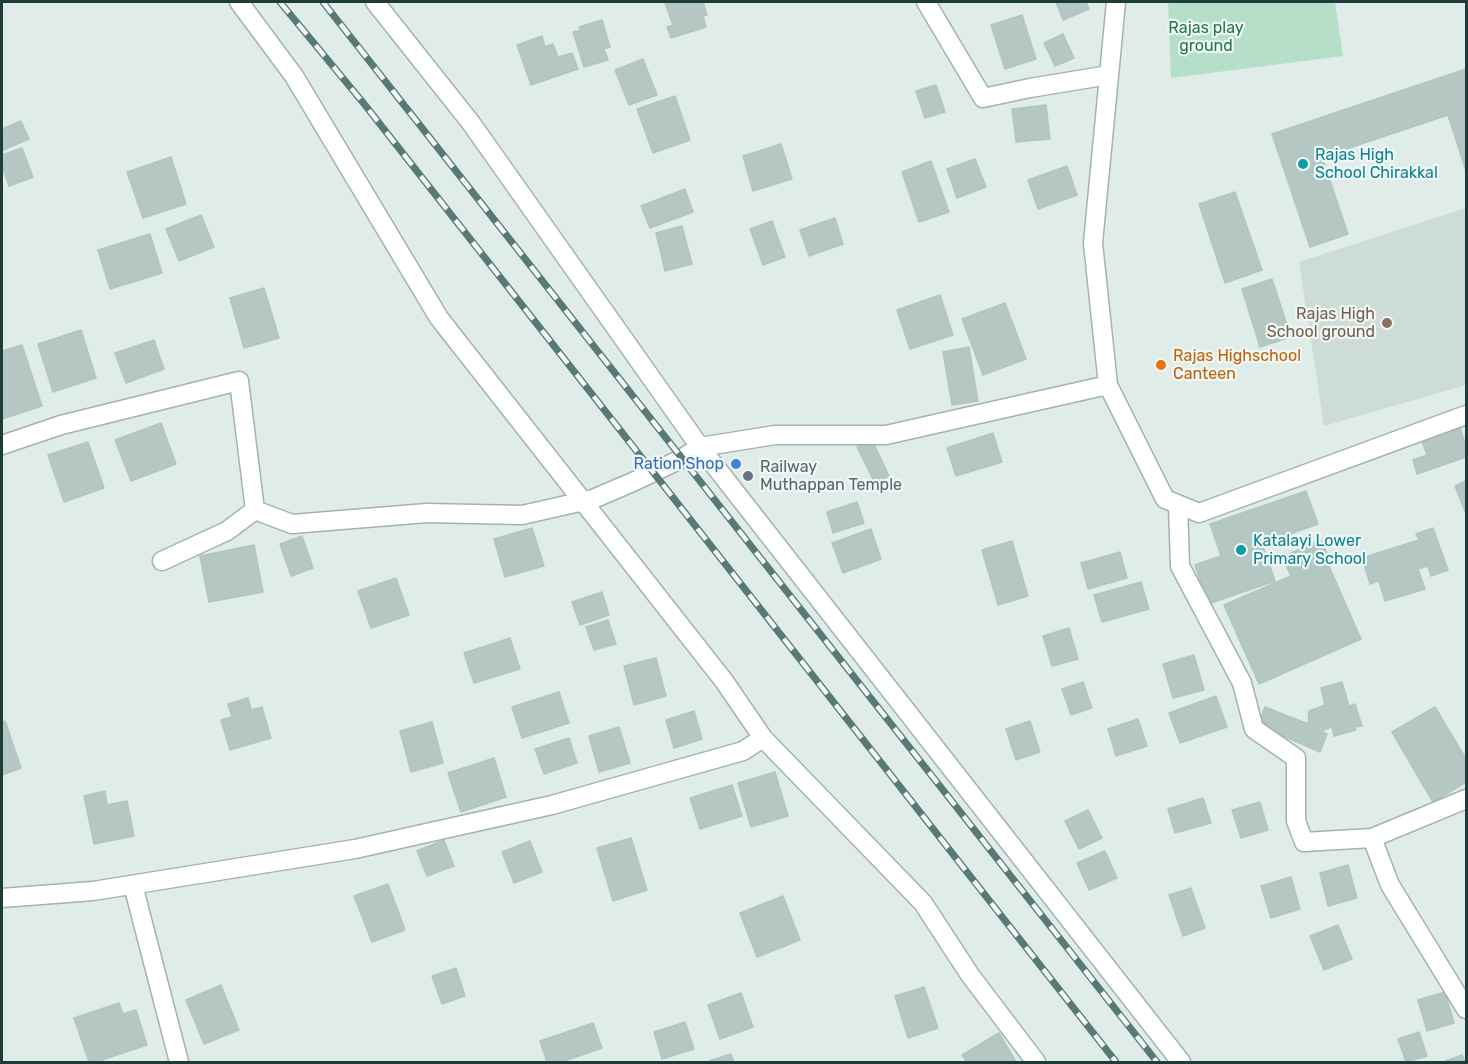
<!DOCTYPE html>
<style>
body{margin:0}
#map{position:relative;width:1468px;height:1064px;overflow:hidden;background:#dfece8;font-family:Rubik,sans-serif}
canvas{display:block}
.frame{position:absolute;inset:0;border:3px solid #1e3d3a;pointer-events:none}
</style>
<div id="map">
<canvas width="1468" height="1064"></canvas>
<div class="frame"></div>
</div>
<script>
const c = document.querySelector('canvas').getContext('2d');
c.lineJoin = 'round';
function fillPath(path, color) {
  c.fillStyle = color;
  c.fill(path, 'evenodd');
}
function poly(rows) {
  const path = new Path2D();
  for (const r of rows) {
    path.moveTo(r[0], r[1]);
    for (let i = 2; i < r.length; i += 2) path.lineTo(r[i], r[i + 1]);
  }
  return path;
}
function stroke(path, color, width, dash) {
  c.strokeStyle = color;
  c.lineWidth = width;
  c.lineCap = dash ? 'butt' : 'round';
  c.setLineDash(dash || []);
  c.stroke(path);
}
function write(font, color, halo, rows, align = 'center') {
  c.font = font + ' Rubik,sans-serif';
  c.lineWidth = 4.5;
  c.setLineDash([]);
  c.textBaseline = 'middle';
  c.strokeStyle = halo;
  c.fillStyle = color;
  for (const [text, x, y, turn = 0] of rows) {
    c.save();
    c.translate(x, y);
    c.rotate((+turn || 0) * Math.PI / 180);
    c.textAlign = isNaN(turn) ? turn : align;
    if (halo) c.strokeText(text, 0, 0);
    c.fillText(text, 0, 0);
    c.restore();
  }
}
const built = poly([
 [1466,208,1466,385,1324,426,1299,262]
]);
const green = poly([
 [1168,2,1335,2,1343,56,1171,78]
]);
const building = poly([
 [669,2,703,2,707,15,703,16,706,27,671,38,667,27,673,25,665,3,669,2],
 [1056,2,1086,2,1089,9,1063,20,1056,2],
 [1022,15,1036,59,1005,69,991,25,1022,15],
 [602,20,610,47,604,49,608,60,584,67,573,32,581,30,579,27,602,20],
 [1063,34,1074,58,1055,66,1044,43,1063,34],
 [542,36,545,47,553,44,558,57,572,53,578,69,531,85,517,45,542,36],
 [643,59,657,95,629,105,615,70,643,59],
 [1466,69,1466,171,1448,115,1322,157,1348,234,1310,247,1272,134,1466,69],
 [936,85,945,112,925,118,916,91,936,85],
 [675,96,690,140,653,153,637,109,675,96],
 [1046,105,1050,139,1016,142,1012,109,1046,105],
 [21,121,29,139,3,150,2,129,21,121],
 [781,144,792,179,753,191,743,156,781,144],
 [22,148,33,177,9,186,2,166,2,155,22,148],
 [171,157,186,204,143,218,127,172,171,157],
 [975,159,986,187,957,198,947,169,975,159],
 [931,161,949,212,919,222,902,172,931,161],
 [1067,166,1077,195,1038,209,1028,180,1067,166],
 [685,189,693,212,650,228,641,206,685,189],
 [1235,192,1262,270,1225,283,1199,204,1235,192],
 [201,215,214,247,179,261,166,229,201,215],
 [835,218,843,244,809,256,800,230,835,218],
 [772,221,785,257,763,265,750,229,772,221],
 [682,226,692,264,665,271,656,233,682,226],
 [150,234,162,273,110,289,98,250,150,234],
 [1272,279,1291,337,1260,347,1242,289,1272,279],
 [264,288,279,338,244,348,230,298,264,288],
 [940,295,953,335,910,349,897,310,940,295],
 [1005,303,1026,359,983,375,962,319,1005,303],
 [81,330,96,378,53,392,38,344,81,330],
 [154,340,164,369,126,383,115,353,154,340],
 [22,345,42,406,2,419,2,351,22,345],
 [969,347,978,401,952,405,943,352,969,347],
 [161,423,176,464,131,481,115,440,161,423],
 [1460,428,1466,446,1466,457,1417,474,1413,460,1427,455,1422,441,1460,428],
 [993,433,1002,462,956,476,947,448,993,433],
 [872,440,889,476,875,483,857,447,872,440],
 [88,442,104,488,64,502,48,455,88,442],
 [1466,481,1466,514,1455,486,1466,481],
 [1306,491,1318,524,1262,544,1275,581,1208,604,1195,565,1221,556,1210,524,1306,491],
 [857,502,864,523,833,533,827,512,857,502],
 [532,528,544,566,505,577,494,539,532,528],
 [1433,528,1448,570,1431,576,1428,566,1418,569,1425,589,1385,601,1379,581,1370,584,1362,558,1419,540,1416,534,1433,528],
 [871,529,881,559,843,573,832,543,871,529],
 [302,536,313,568,291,576,280,544,302,536],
 [1321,540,1332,565,1329,566,1361,639,1259,684,1224,605,1291,576,1282,557,1321,540],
 [1012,541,1028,596,998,605,982,550,1012,541],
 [254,545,263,592,209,602,200,556,254,545],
 [1120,552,1127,578,1088,589,1081,563,1120,552],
 [396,578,409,615,371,628,358,591,396,578],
 [1141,582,1149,609,1102,622,1094,595,1141,582],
 [602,592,609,615,580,625,572,602,602,592],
 [608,620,616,644,594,650,586,627,608,620],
 [1069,628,1078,659,1052,666,1043,636,1069,628],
 [510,638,520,669,474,683,464,653,510,638],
 [1194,655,1204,690,1173,698,1163,664,1194,655],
 [656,658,666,696,634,705,624,666,656,658],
 [1083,682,1092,708,1071,715,1062,689,1083,682],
 [1342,682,1349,706,1355,704,1362,726,1355,727,1356,730,1334,736,1332,727,1321,731,1327,734,1320,752,1258,725,1265,707,1308,724,1309,711,1325,705,1321,688,1342,682],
 [559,692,569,723,522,738,512,707,559,692],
 [1216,696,1227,727,1180,743,1169,713,1216,696],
 [248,698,251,710,262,707,271,738,230,750,221,720,232,717,228,704,248,698],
 [1435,707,1466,759,1466,782,1433,802,1392,732,1435,707],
 [694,711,702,739,674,748,666,720,694,711],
 [1138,719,1147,746,1116,756,1108,729,1138,719],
 [5,721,21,768,2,775,2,723,5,721],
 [1030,721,1040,752,1016,760,1006,729,1030,721],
 [432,722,443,763,411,772,400,731,432,722],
 [619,727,630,763,599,772,589,736,619,727],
 [569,738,577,763,544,774,535,749,569,738],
 [494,758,506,797,461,812,448,773,494,758],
 [775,772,788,816,751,827,738,783,775,772],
 [732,785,742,816,700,829,690,798,732,785],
 [105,791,107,805,127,801,134,836,94,844,84,796,105,791],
 [1203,798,1211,823,1175,833,1168,809,1203,798],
 [1260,802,1268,830,1241,838,1232,810,1260,802],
 [1088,810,1102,838,1079,849,1065,821,1088,810],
 [631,838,647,890,613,901,597,848,631,838],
 [444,840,454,866,427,876,417,851,444,840],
 [530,841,542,872,514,883,502,852,530,841],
 [1105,851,1117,878,1089,890,1077,863,1105,851],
 [1348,865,1357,898,1328,906,1320,873,1348,865],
 [1291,877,1300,909,1271,918,1261,886,1291,877],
 [388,884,405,930,372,942,354,896,388,884],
 [1191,888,1205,928,1183,936,1169,895,1191,888],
 [783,896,800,940,757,957,740,913,783,896],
 [1338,925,1352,959,1324,970,1310,936,1338,925],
 [456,968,465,996,442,1004,432,976,456,968],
 [221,985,239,1030,204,1044,186,1000,221,985],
 [924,987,938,1028,908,1038,895,996,924,987],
 [1445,992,1454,1023,1427,1031,1418,1000,1445,992],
 [741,993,753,1027,720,1039,708,1005,741,993],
 [119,1003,123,1014,136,1010,147,1045,96,1062,89,1062,74,1018,119,1003],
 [685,1022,694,1049,662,1059,654,1032,685,1022],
 [593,1023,602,1048,561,1062,547,1062,540,1041,593,1023],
 [1419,1032,1427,1056,1406,1062,1398,1039,1419,1032],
 [999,1033,1016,1062,967,1062,962,1055,999,1033],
 [731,1054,734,1062,710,1062,709,1061,731,1054],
 [1462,1055,1465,1062,1443,1062,1462,1055]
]);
const minor = poly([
 [239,2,294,76,439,318,724,681,763,738,923,903,970,975,1036,1062],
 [375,2,471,123,700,447,1181,1062],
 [926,2,983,98,1030,88,1109,75],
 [1116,2,1093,243,1108,385,1165,499,1199,513,1466,415],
 [2,445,61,425,239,381,255,510,292,524,427,513,522,515,593,499,635,481,681,459,700,447,775,435,886,435,1108,385],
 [1178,505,1180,566,1242,683,1254,729,1296,758,1296,821,1304,842,1372,838,1466,799],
 [162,561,227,531,255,510],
 [1372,838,1390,885,1466,1009],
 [133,885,179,1062],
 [2,898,93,891,355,849,552,805,743,751,763,738]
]);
const rail = poly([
 [280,2,365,105,1116,1062],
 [323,2,1157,1062]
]);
const markers = [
 [1303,164,6,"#0f9aa8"],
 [1387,323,6,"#8d6e63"],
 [1161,365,6,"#e8710a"],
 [736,464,6,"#3f7fe0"],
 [748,476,6,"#6b7280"],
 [1241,550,6,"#0f9aa8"]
];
const parkNames = [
 ["Rajas play",1206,28],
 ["ground",1206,46]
];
const cultureNames = [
 ["Rajas High",1315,155],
 ["School Chirakkal",1315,173],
 ["Katalayi Lower",1253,541],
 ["Primary School",1253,559]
];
const educationNames = [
 ["Rajas High",1375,314],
 ["School ground",1375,332]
];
const foodNames = [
 ["Rajas Highschool",1173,356],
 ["Canteen",1173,374]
];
const shopNames = [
 ["Ration Shop",724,464]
];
const worshipNames = [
 ["Railway",760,467],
 ["Muthappan Temple",760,485]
];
fillPath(built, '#cddcd7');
fillPath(green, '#b5dfc8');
fillPath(building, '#b4c7c2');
stroke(building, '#b1c6c1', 1.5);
stroke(minor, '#a1b4b0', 21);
stroke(minor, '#fff', 18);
stroke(rail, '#587976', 7);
stroke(rail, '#eff8f5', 4.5, [14]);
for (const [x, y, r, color] of markers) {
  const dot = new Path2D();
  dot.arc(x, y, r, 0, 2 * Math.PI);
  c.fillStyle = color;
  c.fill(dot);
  stroke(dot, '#eff8f5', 2);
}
write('16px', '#257753', '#eff8f5', parkNames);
write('16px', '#0d838f', '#eff8f5', cultureNames, 'left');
write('16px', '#785e54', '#eff8f5', educationNames, 'right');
write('16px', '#c56008', '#eff8f5', foodNames, 'left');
write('16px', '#366cbe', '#eff8f5', shopNames, 'right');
write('16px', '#5b616d', '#eff8f5', worshipNames, 'left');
</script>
